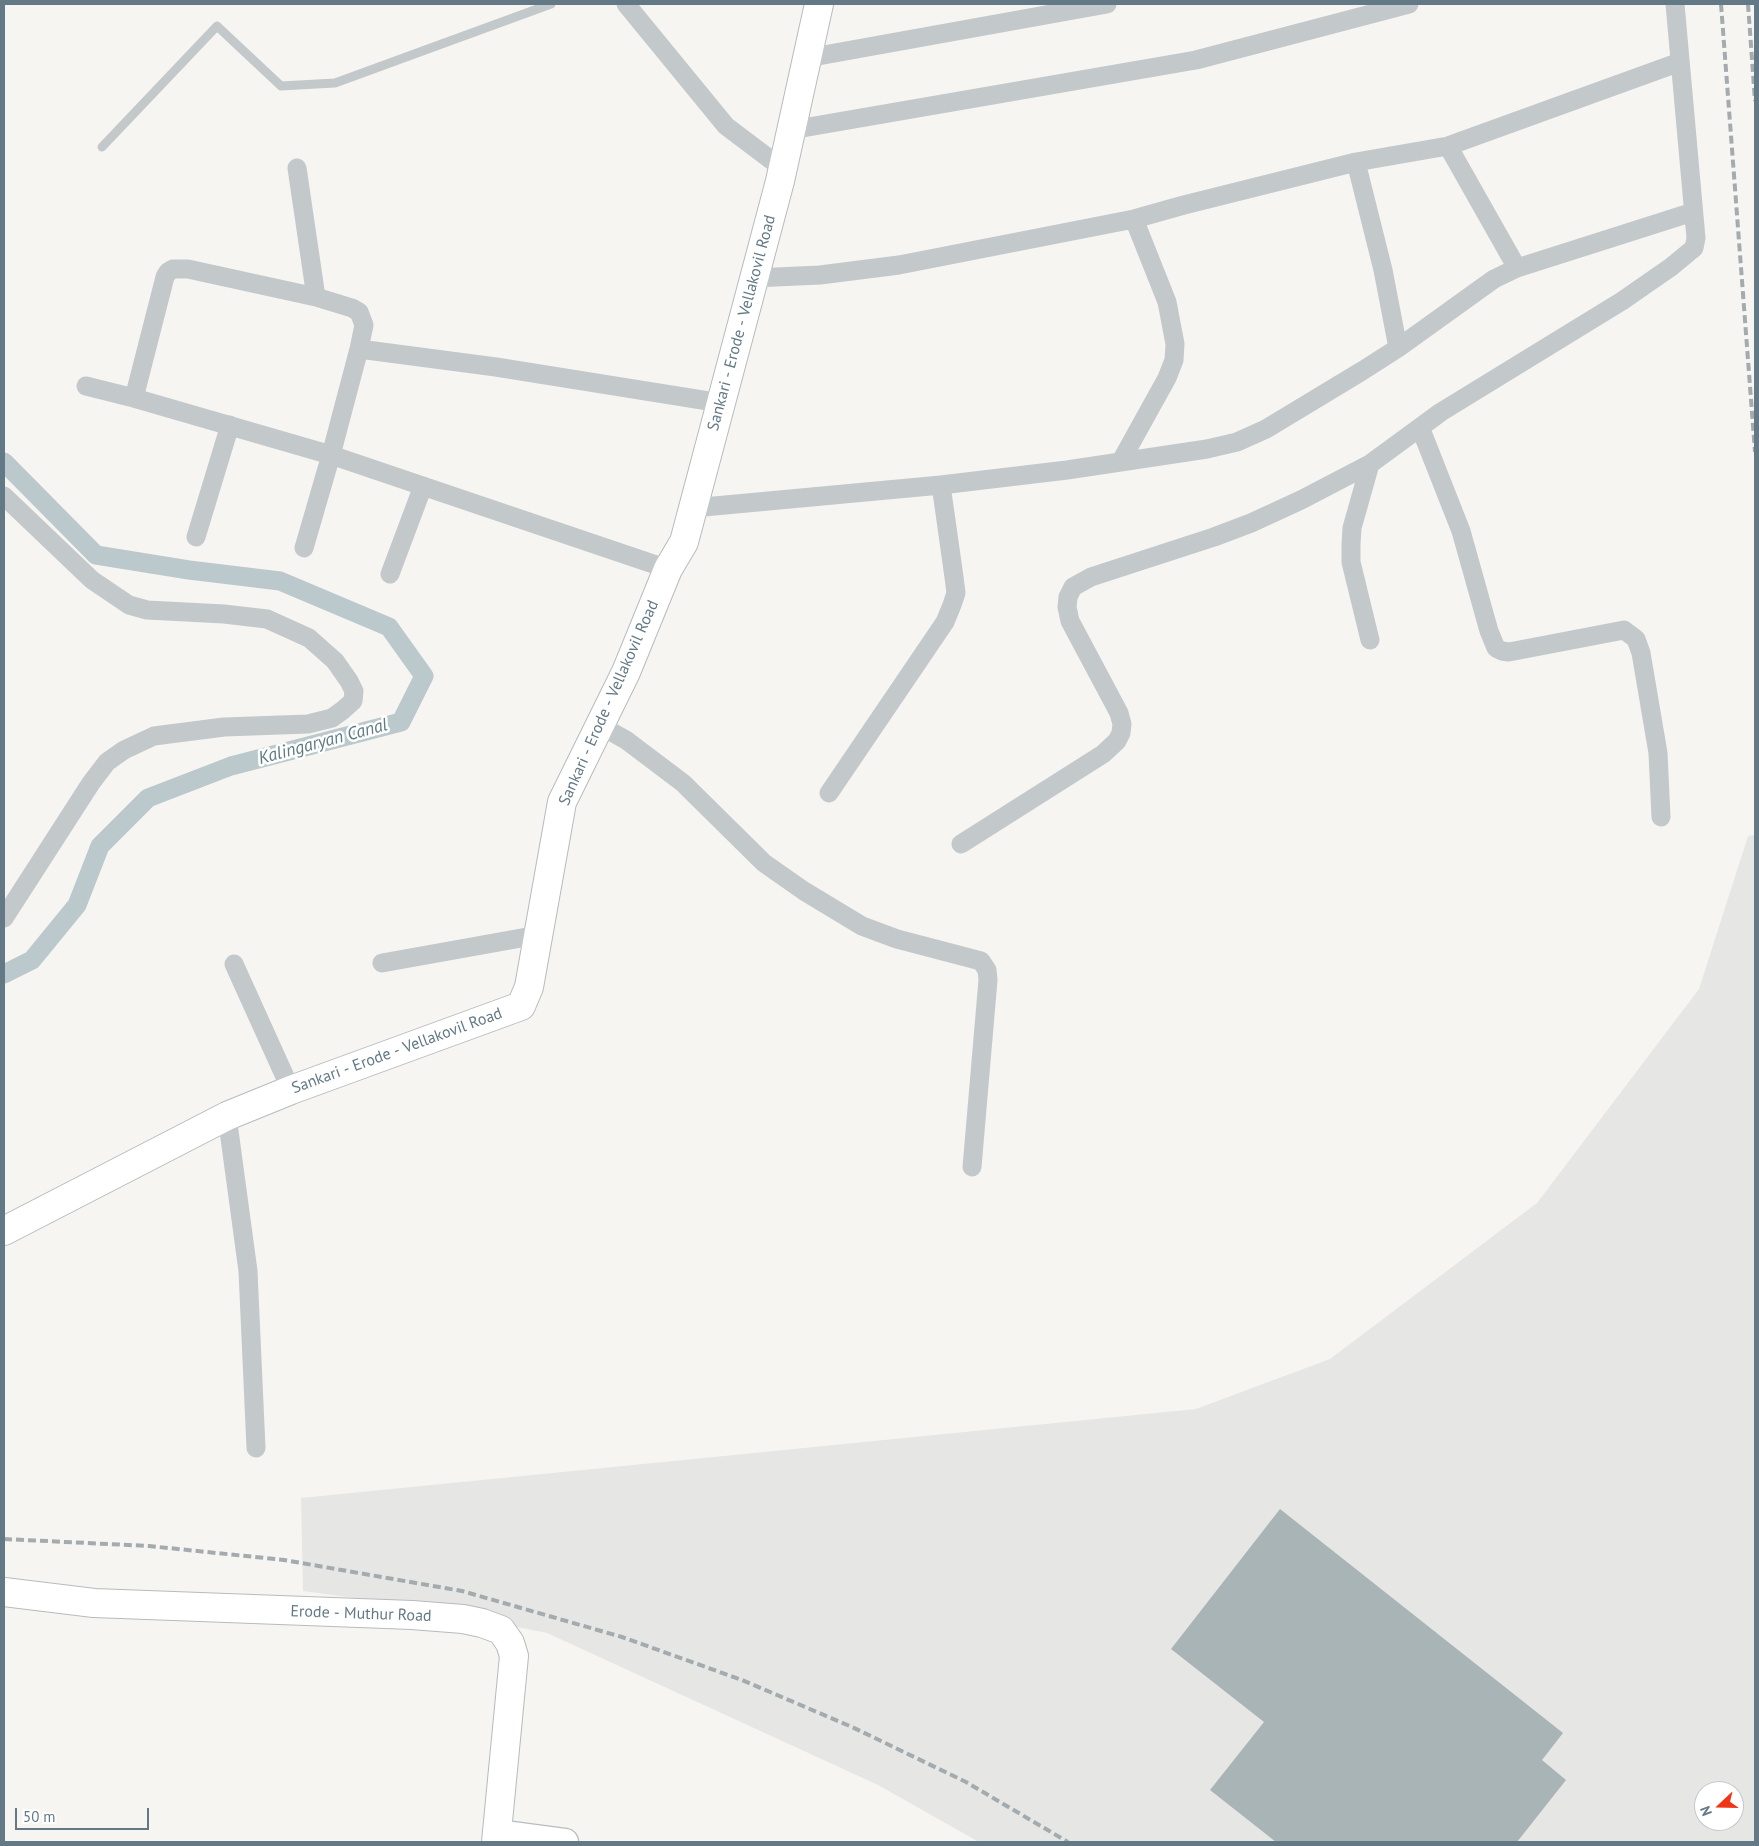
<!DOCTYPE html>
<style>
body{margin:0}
#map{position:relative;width:1759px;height:1846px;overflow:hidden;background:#f6f5f2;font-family:"PT Sans",sans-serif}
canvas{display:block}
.frame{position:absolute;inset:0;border:5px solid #637985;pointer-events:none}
.north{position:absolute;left:1694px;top:1781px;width:50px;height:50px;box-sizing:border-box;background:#fff;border:1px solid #c1c9ce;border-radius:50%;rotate:249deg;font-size:14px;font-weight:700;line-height:20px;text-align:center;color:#637985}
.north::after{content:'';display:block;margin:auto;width:18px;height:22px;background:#ef3619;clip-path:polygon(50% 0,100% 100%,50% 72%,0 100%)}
.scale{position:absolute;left:15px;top:1808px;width:134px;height:22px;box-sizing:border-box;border:2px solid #637985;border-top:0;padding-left:6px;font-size:15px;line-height:18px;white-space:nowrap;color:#637985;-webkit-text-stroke:4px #fff;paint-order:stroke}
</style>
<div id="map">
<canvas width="1759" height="1846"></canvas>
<div class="frame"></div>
<div class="north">N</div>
<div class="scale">50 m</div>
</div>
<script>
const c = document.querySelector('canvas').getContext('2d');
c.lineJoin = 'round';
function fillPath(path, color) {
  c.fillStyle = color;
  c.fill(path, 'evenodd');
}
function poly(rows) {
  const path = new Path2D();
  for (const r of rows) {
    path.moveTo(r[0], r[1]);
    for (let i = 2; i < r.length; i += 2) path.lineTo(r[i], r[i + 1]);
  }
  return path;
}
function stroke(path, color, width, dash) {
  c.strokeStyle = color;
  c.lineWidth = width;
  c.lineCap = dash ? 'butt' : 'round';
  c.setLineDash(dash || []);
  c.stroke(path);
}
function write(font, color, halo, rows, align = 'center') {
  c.font = font + ' "PT Sans",sans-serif';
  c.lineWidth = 5;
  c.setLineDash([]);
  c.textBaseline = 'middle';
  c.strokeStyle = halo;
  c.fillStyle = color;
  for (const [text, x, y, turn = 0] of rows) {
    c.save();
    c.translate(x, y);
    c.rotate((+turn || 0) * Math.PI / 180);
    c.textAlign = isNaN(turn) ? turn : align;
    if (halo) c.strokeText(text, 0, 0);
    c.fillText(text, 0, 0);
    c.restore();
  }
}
const built = poly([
 [1755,835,1755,1842,979,1842,878,1785,547,1633,414,1606,303,1591,301,1498,1196,1409,1330,1359,1537,1203,1699,989,1748,836],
 [1704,1791,1734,1791,1734,1821,1704,1821]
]);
const canal = poly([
 [4,462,96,555,189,570,280,581,389,627,424,676,401,722,231,766,148,798,100,846,77,905,32,960,4,974]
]);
const building = poly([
 [1280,1509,1563,1733,1542,1760,1566,1780,1517,1842,1276,1842,1210,1790,1264,1722,1171,1649]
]);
const lane = poly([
 [102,147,217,26,281,86,335,83,551,4]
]);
const street = poly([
 [626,4,726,126,783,169],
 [807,58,1107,4],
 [791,130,1196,60,1409,4],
 [1448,146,1517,268],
 [1356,162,1383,270,1398,348],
 [297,168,316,297],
 [754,278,820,275,899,265,1134,219,1184,205,1356,162,1448,146,1680,62],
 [359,349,496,367,721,403],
 [86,386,134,398,331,455,668,569],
 [134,398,165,277,168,272,173,269,188,269,316,297,352,308,359,312,364,325,359,349,331,455,304,548],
 [1420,427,1461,531,1489,631,1496,648,1502,651,1509,652,1624,630,1636,639,1641,653,1658,753,1661,817],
 [1121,461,1167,378,1174,360,1175,344,1167,302,1134,219],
 [1370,464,1352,528,1351,544,1351,562,1370,640],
 [4,496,92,580,129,605,147,610,224,614,267,619,309,638,335,661,349,681,354,691,353,701,343,710,332,718,308,724,224,727,154,736,124,750,107,762,91,783,4,918],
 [693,508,941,485,1067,470,1207,449,1237,442,1266,429,1362,371,1398,348,1494,279,1517,268,1693,212],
 [196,537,230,425],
 [390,574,423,486],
 [599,725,626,740,683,783,764,863,804,891,862,926,897,939,981,961,987,970,988,980,972,1167],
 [829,793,945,622,952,605,956,593,954,577,941,485],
 [961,844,1103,754,1117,741,1121,733,1122,724,1119,713,1070,621,1067,607,1068,597,1073,587,1091,577,1214,537,1251,523,1301,500,1370,464,1441,412,1622,301,1671,267,1694,248,1696,238,1675,4],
 [382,963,538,935],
 [234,964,291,1090],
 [227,1116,248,1271,256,1448]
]);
const secondary = poly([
 [497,1833,565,1842]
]);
const highway = poly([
 [4,1231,227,1116,291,1090,521,1006,529,987,562,802,626,672,668,569,684,542,780,181,819,4],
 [4,1592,94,1603,412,1615,463,1619,482,1623,501,1630,510,1643,514,1656,496,1842]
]);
const rail = poly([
 [1721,4,1755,452],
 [1748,4,1755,101],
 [4,1539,149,1546,284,1560,462,1591,622,1637,742,1680,852,1727,966,1782,1068,1842]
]);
const streetNames = [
 ["Sankari - Erode - Vellakovil Road",742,323,-75],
 ["Sankari - Erode - Vellakovil Road",609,703,-66],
 ["Sankari - Erode - Vellakovil Road",397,1051,-20],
 ["Erode - Muthur Road",361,1614,2]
];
const waterNames = [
 ["Kalingaryan Canal",323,742,-15]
];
fillPath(built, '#e6e7e5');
stroke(canal, '#bbc9cc', 19);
fillPath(building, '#a9b4b7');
stroke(secondary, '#b7bdc1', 29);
stroke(highway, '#b7bbbe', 30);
stroke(lane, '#c3c8ca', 9);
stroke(street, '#c3c8ca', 19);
stroke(secondary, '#fff', 26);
stroke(highway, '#fff', 28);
stroke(rail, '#a3abaf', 4, [8, 4]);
write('16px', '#637985', '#fff', streetNames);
write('italic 18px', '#5e7b82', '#fff', waterNames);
</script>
